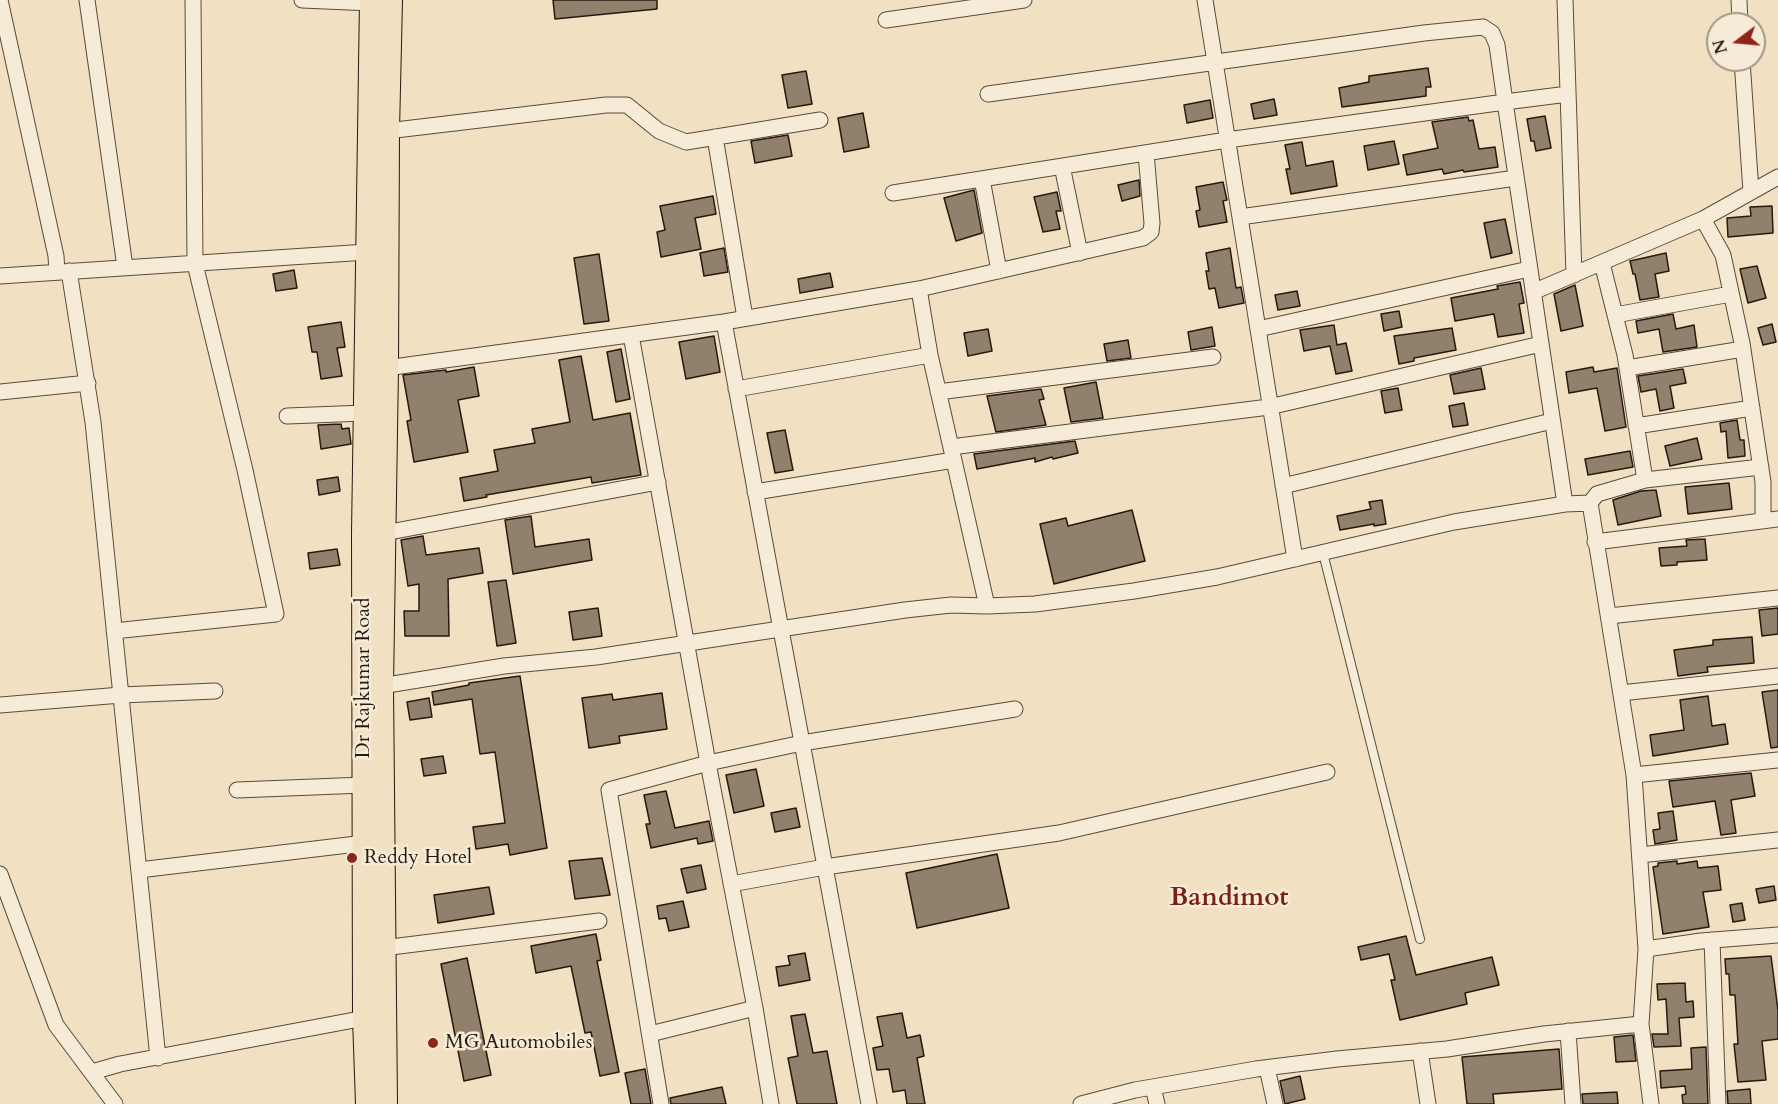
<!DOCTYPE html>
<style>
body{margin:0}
#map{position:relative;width:1778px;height:1104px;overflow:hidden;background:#f1e0c1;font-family:Cardo,serif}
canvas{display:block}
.north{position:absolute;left:1706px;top:12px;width:60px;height:60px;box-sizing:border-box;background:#f6ebd7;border:2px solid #a39787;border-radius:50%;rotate:254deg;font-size:16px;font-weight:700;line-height:24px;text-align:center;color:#26190f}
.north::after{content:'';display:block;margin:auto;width:21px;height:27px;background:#8f2418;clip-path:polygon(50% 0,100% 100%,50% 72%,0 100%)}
</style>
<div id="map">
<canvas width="1778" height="1104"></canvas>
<div class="north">N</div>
</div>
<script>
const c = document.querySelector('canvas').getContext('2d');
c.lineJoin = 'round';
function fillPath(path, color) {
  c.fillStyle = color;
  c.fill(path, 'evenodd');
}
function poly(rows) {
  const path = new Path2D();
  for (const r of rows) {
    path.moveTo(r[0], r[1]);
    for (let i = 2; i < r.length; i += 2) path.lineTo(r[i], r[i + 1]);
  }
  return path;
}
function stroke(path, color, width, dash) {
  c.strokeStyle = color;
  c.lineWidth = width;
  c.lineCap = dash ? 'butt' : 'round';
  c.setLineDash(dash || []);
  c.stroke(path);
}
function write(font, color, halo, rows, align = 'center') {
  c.font = font + ' Cardo,serif';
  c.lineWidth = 5;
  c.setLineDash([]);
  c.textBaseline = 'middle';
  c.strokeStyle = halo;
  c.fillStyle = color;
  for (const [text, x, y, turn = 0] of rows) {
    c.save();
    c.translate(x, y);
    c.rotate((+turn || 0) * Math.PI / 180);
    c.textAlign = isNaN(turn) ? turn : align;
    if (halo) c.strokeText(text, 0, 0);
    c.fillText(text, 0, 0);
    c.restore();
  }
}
const building = poly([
 [553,0,657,0,657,9,555,19,553,0],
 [1428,68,1431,87,1426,87,1426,96,1342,107,1339,88,1369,82,1369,76,1428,68],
 [806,71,812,104,788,108,782,75,806,71],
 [1274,99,1277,115,1254,119,1251,104,1274,99],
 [1210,100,1213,118,1187,123,1184,105,1210,100],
 [863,113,869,147,844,152,838,118,863,113],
 [1545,116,1551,148,1536,151,1534,141,1531,141,1527,119,1545,116],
 [1468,117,1469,121,1473,120,1479,149,1495,147,1498,167,1464,172,1463,170,1444,174,1442,169,1407,175,1403,155,1438,148,1432,122,1468,117],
 [788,135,792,156,755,163,751,141,788,135],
 [1394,141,1399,164,1368,170,1364,146,1394,141],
 [1302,142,1306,166,1333,161,1337,186,1291,194,1286,169,1290,169,1285,145,1302,142],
 [1139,180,1140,196,1122,201,1118,185,1139,180],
 [1223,182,1227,200,1223,201,1227,222,1199,227,1196,211,1200,210,1196,187,1223,182],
 [974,190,982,233,956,241,944,198,974,190],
 [1057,192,1061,211,1056,211,1060,229,1043,232,1034,197,1057,192],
 [713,196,716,214,695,218,701,249,661,257,657,232,665,230,660,206,713,196],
 [1772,206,1773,233,1728,237,1727,218,1751,216,1750,207,1772,206],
 [1505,219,1512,253,1491,258,1484,223,1505,219],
 [724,248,728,272,704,276,700,253,724,248],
 [1230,248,1236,288,1241,287,1244,303,1219,308,1215,288,1209,289,1206,271,1209,271,1206,253,1230,248],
 [1666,253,1669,271,1655,274,1659,297,1640,300,1635,274,1633,274,1630,261,1666,253],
 [599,254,609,321,584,324,574,258,599,254],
 [1757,266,1766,298,1748,303,1740,269,1757,266],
 [294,270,297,288,276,291,273,274,294,270],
 [830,273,833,287,800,293,798,279,830,273],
 [1520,282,1524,303,1519,304,1524,333,1498,337,1494,314,1455,321,1451,298,1498,289,1497,286,1520,282],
 [1575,285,1583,326,1561,331,1554,294,1575,285],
 [1297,291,1300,306,1278,310,1275,295,1297,291],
 [1399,311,1402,327,1384,331,1381,314,1399,311],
 [1673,314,1676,329,1694,325,1697,347,1663,352,1659,329,1638,333,1636,321,1673,314],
 [341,322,345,347,337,348,342,376,321,379,317,352,312,352,308,327,341,322],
 [1772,324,1776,342,1763,345,1758,328,1772,324],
 [1334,325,1337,345,1346,343,1352,371,1336,374,1330,346,1304,351,1300,330,1334,325],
 [1212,327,1215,346,1191,350,1188,332,1212,327],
 [1452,328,1456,350,1414,358,1414,361,1399,364,1394,336,1452,328],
 [988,329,992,351,968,356,964,333,988,329],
 [714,336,720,372,686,379,679,342,714,336],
 [1128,340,1131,358,1107,361,1104,344,1128,340],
 [621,349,630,399,616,402,607,352,621,349],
 [581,356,593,420,630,413,641,475,592,483,591,477,486,495,487,497,464,501,460,478,498,471,494,450,535,443,532,429,570,422,559,360,581,356],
 [474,367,479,396,458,400,468,452,414,462,407,421,411,420,403,375,446,370,446,372,474,367],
 [1593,367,1594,372,1617,368,1626,427,1605,431,1597,388,1569,393,1566,372,1593,367],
 [1481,368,1485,389,1454,394,1450,375,1481,368],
 [1683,369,1686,383,1670,386,1674,408,1660,411,1656,389,1641,392,1638,376,1683,369],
 [1096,382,1103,418,1071,422,1064,388,1096,382],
 [1398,388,1402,410,1385,413,1381,391,1398,388],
 [1041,389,1044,399,1039,400,1046,425,996,432,987,396,1041,389],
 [1464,403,1468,425,1453,427,1449,406,1464,403],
 [1737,420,1740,440,1744,440,1745,456,1728,458,1726,431,1721,432,1720,423,1737,420],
 [341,424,342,429,349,428,351,444,321,449,318,425,341,424],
 [785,430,793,470,775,473,767,433,785,430],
 [1697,438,1702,459,1670,466,1665,446,1697,438],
 [1075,441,1078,453,1053,459,1052,457,1035,462,1035,458,977,469,974,454,1075,441],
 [1630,451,1633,467,1588,475,1585,459,1630,451],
 [338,477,340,491,319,495,317,480,338,477],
 [1729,483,1732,509,1688,514,1685,487,1729,483],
 [1656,490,1661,516,1618,525,1613,500,1641,491,1656,490],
 [1382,500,1386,524,1374,526,1374,524,1340,530,1337,516,1371,509,1369,502,1382,500],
 [1132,510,1145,561,1054,584,1040,524,1066,518,1068,526,1132,510],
 [531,516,535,547,589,539,592,560,513,574,505,520,531,516],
 [423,536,426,555,479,548,483,573,448,579,449,636,405,636,404,611,419,611,419,584,408,586,401,540,423,536],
 [1705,539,1707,560,1677,562,1677,565,1661,566,1659,548,1687,546,1686,540,1705,539],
 [337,549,340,565,310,569,308,553,337,549],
 [506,580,516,643,497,646,488,582,506,580],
 [598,608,602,636,573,640,569,612,598,608],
 [1778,608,1778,634,1762,636,1759,610,1778,608],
 [1752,637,1754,663,1707,667,1708,672,1678,676,1674,650,1713,645,1713,640,1752,637],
 [520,676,547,848,510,855,508,844,476,849,473,827,505,823,495,752,480,754,472,699,434,705,432,692,469,685,469,683,520,676],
 [1778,690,1778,747,1771,748,1762,692,1778,690],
 [662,693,667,729,619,736,620,743,589,748,582,698,612,694,613,700,662,693],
 [1708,696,1712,726,1725,724,1728,744,1653,756,1650,735,1684,730,1680,700,1708,696],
 [429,698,432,717,410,720,407,702,429,698],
 [443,756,446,773,424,776,421,759,443,756],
 [756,769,764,806,734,813,726,775,756,769],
 [1751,773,1755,796,1731,800,1736,833,1721,835,1715,801,1673,807,1669,781,1751,773],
 [666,791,675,828,709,821,713,841,698,844,697,838,651,848,646,824,650,824,644,795,666,791],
 [796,808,800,827,775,832,771,813,796,808],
 [1673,811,1677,840,1655,844,1653,830,1660,829,1658,813,1673,811],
 [997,854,1009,908,917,928,906,873,997,854],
 [602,858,610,895,575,899,569,861,602,858],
 [1677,861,1677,864,1697,861,1698,868,1718,866,1721,890,1703,892,1709,927,1663,934,1653,867,1658,866,1658,863,1677,861],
 [701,865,706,889,687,893,681,869,701,865],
 [1774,886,1776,900,1759,903,1756,889,1774,886],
 [489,887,494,914,438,923,434,895,489,887],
 [683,901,689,927,669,931,666,918,659,919,657,906,683,901],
 [1742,903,1745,920,1733,922,1730,905,1742,903],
 [596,934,601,960,597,961,619,1072,600,1076,591,1032,585,1033,571,966,536,973,531,946,596,934],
 [1406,936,1416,975,1492,957,1499,985,1465,993,1467,1004,1400,1020,1391,980,1395,980,1389,954,1361,960,1358,947,1406,936],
 [805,953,810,980,779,986,776,967,790,965,788,956,805,953],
 [1771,956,1778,1010,1778,1039,1762,1041,1766,1080,1738,1082,1734,1044,1738,1044,1735,995,1730,995,1729,974,1726,974,1725,959,1771,956],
 [467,958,491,1075,464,1081,441,964,467,958],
 [1685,983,1686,1002,1693,1001,1694,1017,1679,1018,1681,1046,1654,1047,1652,1034,1668,1034,1666,999,1658,1000,1657,984,1685,983],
 [902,1013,907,1038,920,1035,924,1056,917,1058,925,1104,907,1104,905,1090,893,1092,889,1069,877,1070,873,1048,883,1046,877,1017,902,1013],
 [805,1014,813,1053,827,1051,837,1104,797,1104,788,1058,798,1056,791,1016,805,1014],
 [1633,1035,1636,1061,1616,1062,1614,1037,1633,1035],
 [1706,1047,1708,1104,1683,1104,1682,1095,1686,1094,1685,1086,1661,1088,1660,1071,1692,1069,1691,1048,1706,1047],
 [1559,1049,1562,1089,1493,1094,1494,1104,1467,1104,1462,1057,1559,1049],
 [645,1069,651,1104,631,1104,625,1073,645,1069],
 [1300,1076,1305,1099,1285,1104,1280,1081,1300,1076],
 [722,1087,726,1104,671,1104,670,1098,722,1087],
 [1750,1089,1751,1104,1728,1104,1727,1091,1750,1089],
 [1617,1092,1618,1104,1583,1104,1582,1094,1617,1092]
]);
const service = poly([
 [1323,553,1420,939]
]);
const minor = poly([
 [0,0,56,256,57,272],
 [87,0,125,267],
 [302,0,372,3],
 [1205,0,1295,559],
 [1565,0,1574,275],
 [1739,0,1740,24],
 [886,20,1024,0],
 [1742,60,1751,192],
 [988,94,1424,33,1483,27,1492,33,1497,45,1505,102,1568,94],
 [387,131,606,105,627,105,659,131,686,142,820,120],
 [715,137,745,318],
 [1062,166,1080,253],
 [982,179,999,271],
 [893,193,1227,140,1505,102,1565,504],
 [1240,217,1516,178],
 [1703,219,1778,177],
 [1602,263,1625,355,1645,480],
 [69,271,93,422,158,1058],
 [0,276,367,252],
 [919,289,930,355,987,606],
 [1533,292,1703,219,1723,255,1742,343,1763,482,1763,521],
 [1615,315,1731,294],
 [724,322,869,1104],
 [1258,329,1529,269],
 [631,335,708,763,755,1008,771,1104],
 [386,368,724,322,919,289,1143,238,1151,232,1152,223,1146,153],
 [1627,368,1743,349],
 [736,389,930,355],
 [0,392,88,383],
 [938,392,1213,357],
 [287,416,365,413],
 [1636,426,1752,408],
 [951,447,1269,407,1541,344],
 [1283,486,1552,421],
 [755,492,954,460],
 [1590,503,1597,494,1645,480,1761,467],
 [384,533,658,482],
 [1595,542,1778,519],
 [1609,616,1778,598],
 [114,631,276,614,245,470,195,264,193,0],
 [374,686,381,686,504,666,596,657,905,610,951,605,987,606,1035,604,1134,591,1217,577,1454,522,1565,504,1590,503,1634,775,1646,949,1641,1024,1651,1104],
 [1621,693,1778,676],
 [0,705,121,695,215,691],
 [1634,775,1778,760],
 [237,790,364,785],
 [1640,855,1778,840],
 [139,870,365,843],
 [0,874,56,1025,115,1104],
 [731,884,825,867,1059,833,1327,772],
 [1712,940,1718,1104],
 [383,948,599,921],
 [1646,949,1701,941,1778,935],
 [1568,1031,1573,1104],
 [650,1034,755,1008],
 [1420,1051,1428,1104],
 [1267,1068,1275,1104],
 [92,1072,120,1064,365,1018],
 [1153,1087,1157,1104],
 [661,1104,609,790,708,763,802,743,1015,709],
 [1081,1104,1135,1090,1256,1069,1337,1059,1447,1049,1544,1034,1641,1024]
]);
const trunk = poly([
 [368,1104,365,1018,364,533,372,0],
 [385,1104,381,686,386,368,387,131,390,0]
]);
const markers = [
 [352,858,6,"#8f2418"],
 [433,1043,6,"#8f2418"]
];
const streetNames = [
 ["Dr Rajkumar Road",364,678,-90]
];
const poiNames = [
 ["Reddy Hotel",364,858],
 ["MG Automobiles",445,1043]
];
const districtNames = [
 ["Bandimot",1229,899]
];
fillPath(building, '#90806c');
stroke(building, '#26190f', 1.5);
stroke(service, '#594b3c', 10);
stroke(minor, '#594b3c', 17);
stroke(trunk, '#26190f', 26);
stroke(service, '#f6ebd7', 8);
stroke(minor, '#f6ebd7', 15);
stroke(trunk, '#f1e0c1', 24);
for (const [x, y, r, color] of markers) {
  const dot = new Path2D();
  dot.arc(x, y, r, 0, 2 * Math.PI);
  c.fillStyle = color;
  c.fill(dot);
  stroke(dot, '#f6ebd7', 2);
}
write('20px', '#26190f', '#f6ebd7', streetNames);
write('20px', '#26190f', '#f6ebd7', poiNames, 'left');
write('bold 26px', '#7a1f14', '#f6ebd7', districtNames);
</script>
